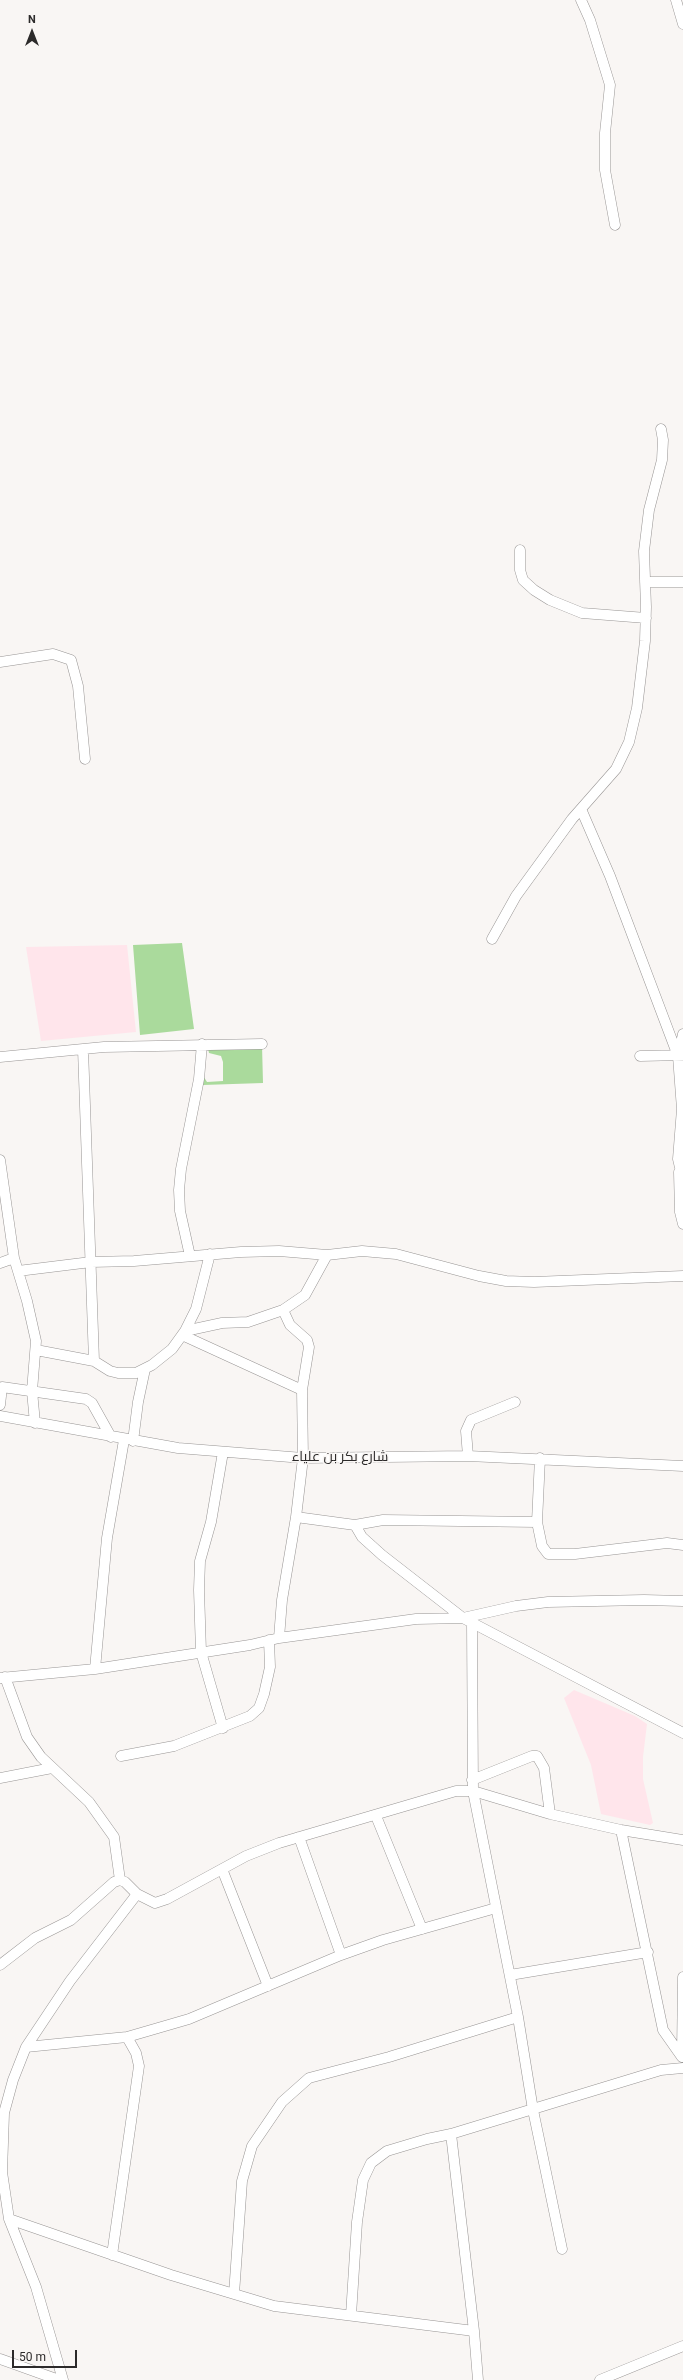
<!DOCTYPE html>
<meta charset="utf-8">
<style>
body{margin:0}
#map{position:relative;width:683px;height:2380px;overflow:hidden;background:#f9f6f4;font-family:Roboto,sans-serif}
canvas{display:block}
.north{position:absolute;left:12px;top:12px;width:40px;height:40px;-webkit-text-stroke:3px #f9f6f4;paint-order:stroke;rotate:0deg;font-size:11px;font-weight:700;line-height:16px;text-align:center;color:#2c2a2a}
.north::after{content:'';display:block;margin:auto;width:14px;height:18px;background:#2c2a2a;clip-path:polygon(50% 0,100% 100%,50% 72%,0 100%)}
.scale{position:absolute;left:12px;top:2350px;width:65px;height:18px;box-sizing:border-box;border:2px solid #2c2a2a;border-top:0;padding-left:5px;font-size:12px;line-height:14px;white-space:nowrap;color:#2c2a2a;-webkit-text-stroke:3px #f9f6f4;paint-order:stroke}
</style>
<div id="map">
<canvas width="683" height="2380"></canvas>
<div class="north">N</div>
<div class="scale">50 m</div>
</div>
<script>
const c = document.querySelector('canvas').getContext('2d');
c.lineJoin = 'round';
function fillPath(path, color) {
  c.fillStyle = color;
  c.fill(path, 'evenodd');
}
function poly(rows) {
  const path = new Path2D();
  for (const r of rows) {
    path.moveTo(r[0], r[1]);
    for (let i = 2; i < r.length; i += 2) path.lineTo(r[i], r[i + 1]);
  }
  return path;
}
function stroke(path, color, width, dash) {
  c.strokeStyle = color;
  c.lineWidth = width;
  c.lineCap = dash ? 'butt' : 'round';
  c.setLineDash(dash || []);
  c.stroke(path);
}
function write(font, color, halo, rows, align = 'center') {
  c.font = font + ' Roboto,Cairo,sans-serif';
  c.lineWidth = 3;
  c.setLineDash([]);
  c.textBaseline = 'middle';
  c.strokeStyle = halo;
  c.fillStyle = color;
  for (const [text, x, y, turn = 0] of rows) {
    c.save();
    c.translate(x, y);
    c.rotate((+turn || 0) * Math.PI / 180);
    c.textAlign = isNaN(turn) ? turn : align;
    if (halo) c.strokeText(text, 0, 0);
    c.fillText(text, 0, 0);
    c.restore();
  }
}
const education = poly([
 [127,945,136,1032,41,1041,26,947],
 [574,1690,635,1716,647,1724,643,1757,643,1779,653,1823,650,1825,601,1814,591,1765,564,1698]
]);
const green = poly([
 [182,943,194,1029,140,1035,133,945],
 [262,1045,263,1083,203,1085,202,1074,207,1082,223,1081,223,1062,221,1056,209,1053,208,1048]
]);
const minor = poly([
 [581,0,590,20,610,85,605,133,605,170,615,225],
 [676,0,683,24],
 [520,550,520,570,523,580,534,590,550,600,582,613,646,618],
 [645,582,683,582],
 [0,662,53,654,71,660,78,686,85,759],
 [581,809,610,876,678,1056],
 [492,939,516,896,572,819,616,769,629,742,637,708,645,641,646,607,644,551,649,510,662,460,663,440,661,429],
 [683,1034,678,1056,682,1109,678,1159,683,1180],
 [83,1049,94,1361],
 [640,1056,683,1055],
 [0,1057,104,1047,262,1044],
 [0,1160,14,1258,27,1301,36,1341,32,1391,35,1423],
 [679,1172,680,1212,683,1224],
 [190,1256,180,1211,179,1190,181,1169,199,1079,202,1044],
 [0,1263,14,1258],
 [18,1271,91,1262,134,1261,241,1252,279,1251,327,1255,362,1251,396,1254,479,1276,506,1281,534,1282,683,1276],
 [185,1331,196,1309,210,1254],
 [182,1335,302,1390],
 [36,1350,94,1361,110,1371,118,1373,136,1373,152,1365,172,1349,185,1331,222,1323,248,1322,283,1310,305,1295,327,1255],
 [0,1405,2,1387,86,1399,92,1403,111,1437],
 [0,1416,178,1448,303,1458,468,1456,683,1466],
 [133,1441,138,1402,145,1369],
 [223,1452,211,1522,200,1561,199,1590,201,1652,223,1728],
 [468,1456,466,1431,471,1420,515,1402],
 [540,1458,537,1522,542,1546,548,1554,575,1554,667,1543,683,1545],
 [296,1517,355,1525,383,1520,537,1522],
 [355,1525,362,1537,382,1555,463,1618,516,1606,548,1602,644,1600,683,1601],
 [472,1622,473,1791,518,2017],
 [279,1638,282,1600,296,1517,303,1458,302,1390,309,1347,307,1340,290,1325,283,1310],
 [95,1669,107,1538,124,1440],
 [5,1677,27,1737,41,1757,89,1802,114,1837,120,1880],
 [0,1678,95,1669,250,1645,279,1638,416,1619,463,1618,683,1733],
 [121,1756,174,1746,250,1716,259,1708,264,1694,270,1667,269,1640],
 [0,1778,52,1768],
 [472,1780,532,1756,537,1756,544,1768,550,1814],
 [376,1816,422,1929],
 [621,1830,663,2030,682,2057],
 [299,1837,341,1955],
 [222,1869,268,1986],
 [0,1965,35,1938,71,1920,114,1882,120,1880,125,1882,137,1894,155,1903,167,1899,246,1856,279,1843,456,1791,473,1791,550,1814,621,1830,683,1840],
 [510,1975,648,1952],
 [127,2037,189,2019,341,1955,383,1940,496,1908],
 [26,2047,127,2037,136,2053,139,2066,112,2255],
 [682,2055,683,1977],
 [451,2134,474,2331,478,2380],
 [9,2219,171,2275,274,2306,474,2331],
 [234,2294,242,2181,252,2146,282,2102,309,2078,389,2057,518,2017,533,2110,562,2249],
 [351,2315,357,2222,363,2180,371,2163,387,2151,427,2139,451,2134,661,2070,683,2068],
 [0,2359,59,2380],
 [63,2380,36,2287,9,2219,2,2172,4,2113,13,2080,26,2047,70,1981,137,1894],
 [600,2380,683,2346]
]);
const streetNames = [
 ["شارع بكر بن علياء",340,1457]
];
fillPath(education, '#ffe5eb');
fillPath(green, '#aada9c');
stroke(minor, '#989594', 11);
stroke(minor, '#fff', 10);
write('14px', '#2c2a2a', '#f9f6f4', streetNames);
</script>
